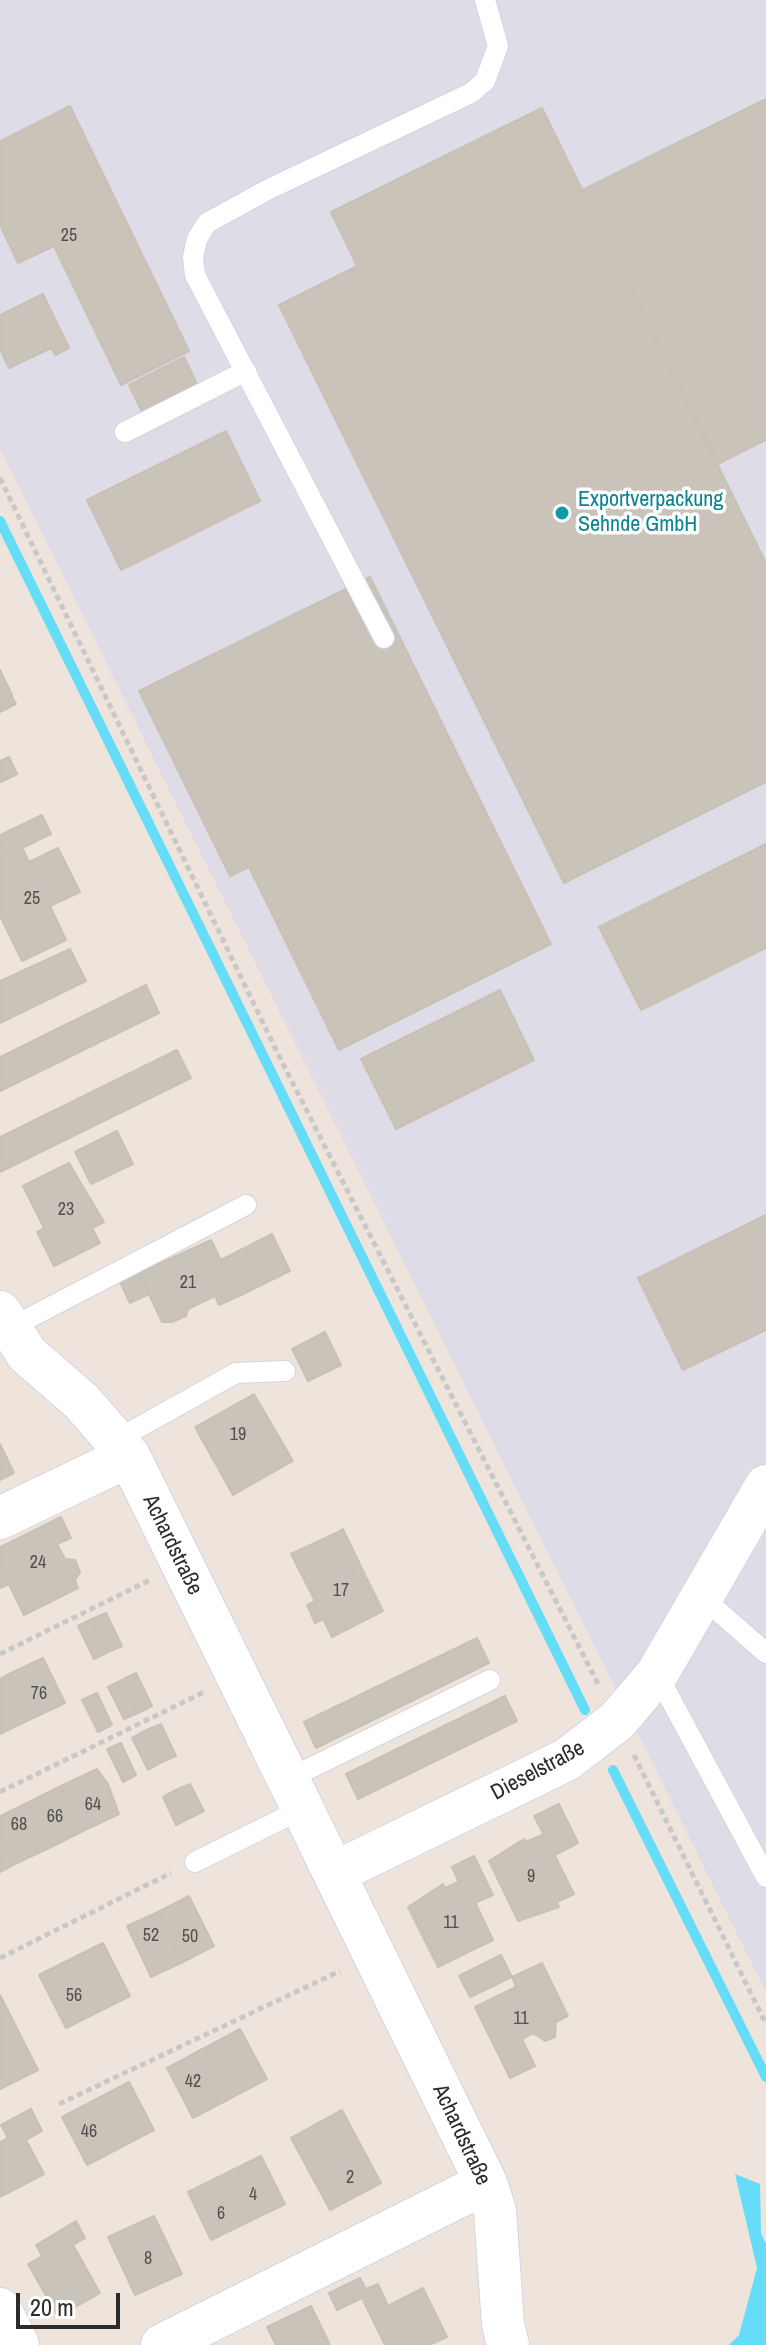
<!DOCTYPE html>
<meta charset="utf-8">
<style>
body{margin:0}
#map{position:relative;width:766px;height:2345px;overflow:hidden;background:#eee4db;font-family:"Archivo Narrow",sans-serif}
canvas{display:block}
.scale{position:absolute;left:16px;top:2293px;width:104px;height:36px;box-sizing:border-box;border:4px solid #2b2b2b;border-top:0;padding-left:10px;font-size:24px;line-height:28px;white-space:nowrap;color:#2b2b2b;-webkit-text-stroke:6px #fff;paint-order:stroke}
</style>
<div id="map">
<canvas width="766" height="2345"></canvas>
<div class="scale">20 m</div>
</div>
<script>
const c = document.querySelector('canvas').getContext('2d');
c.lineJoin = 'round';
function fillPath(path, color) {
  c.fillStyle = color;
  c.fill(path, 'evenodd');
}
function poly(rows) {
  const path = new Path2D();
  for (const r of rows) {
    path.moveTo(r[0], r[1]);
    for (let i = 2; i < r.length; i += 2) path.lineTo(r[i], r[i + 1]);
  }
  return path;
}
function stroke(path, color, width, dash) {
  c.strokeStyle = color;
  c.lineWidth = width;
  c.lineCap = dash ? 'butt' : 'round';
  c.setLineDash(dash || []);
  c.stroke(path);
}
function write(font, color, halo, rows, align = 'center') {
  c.font = font + ' "Archivo Narrow",sans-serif';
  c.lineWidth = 7;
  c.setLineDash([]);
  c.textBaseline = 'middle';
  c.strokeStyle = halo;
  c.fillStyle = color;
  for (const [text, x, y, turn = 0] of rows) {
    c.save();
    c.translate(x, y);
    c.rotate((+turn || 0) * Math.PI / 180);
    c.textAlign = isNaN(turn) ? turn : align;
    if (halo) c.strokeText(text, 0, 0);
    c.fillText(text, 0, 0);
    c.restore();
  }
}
const industrial = poly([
 [0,0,766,0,766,1992,0,449]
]);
const water = poly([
 [735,2174,760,2184,761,2233,766,2244,766,2345,729,2345,739,2335,757,2268]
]);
const stream = poly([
 [0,521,585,1710],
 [613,1770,766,2077]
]);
const building = poly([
 [766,99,766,440,718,464,582,190,766,99],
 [70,106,189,351,121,385,54,246,18,263,0,225,0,141,70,106],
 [542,108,766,563,766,782,564,883,279,305,357,266,331,212,542,108],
 [43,294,69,348,55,355,51,348,9,368,0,349,0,315,43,294],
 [184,357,197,384,142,412,129,385,184,357],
 [226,431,260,501,121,570,87,500,226,431],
 [370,577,551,944,339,1050,249,867,230,876,139,691,370,577],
 [0,670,12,695,0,700,0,670],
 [11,695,16,704,0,712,0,700,11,695],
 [9,757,17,774,1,782,0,761,9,757],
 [42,815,51,834,22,848,20,843,0,853,0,835,42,815],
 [20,843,29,862,58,848,80,892,50,906,66,940,22,961,0,916,0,853,20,843],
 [766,844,766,948,641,1010,599,927,766,844],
 [70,949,86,981,0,1023,0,981,70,949],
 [146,985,159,1013,0,1091,0,1057,146,985],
 [500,990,534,1060,396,1129,361,1059,500,990],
 [177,1050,191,1078,0,1172,0,1137,177,1050],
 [117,1131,133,1164,91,1184,75,1152,117,1131],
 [69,1163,104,1222,92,1228,100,1243,54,1266,37,1232,44,1228,23,1186,69,1163],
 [766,1215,766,1330,683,1370,638,1278,766,1215],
 [272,1234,290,1271,239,1296,221,1260,272,1234],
 [211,1240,239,1296,219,1305,215,1296,188,1309,186,1316,172,1322,162,1322,139,1273,211,1240],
 [139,1273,149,1294,130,1303,120,1282,139,1273],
 [325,1332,341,1365,308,1381,292,1349,325,1332],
 [254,1394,293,1461,233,1495,195,1427,254,1394],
 [0,1444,14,1473,0,1480,0,1444],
 [61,1517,71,1538,57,1544,65,1559,75,1560,80,1572,75,1580,78,1588,24,1615,0,1566,0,1547,61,1517],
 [343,1529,366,1577,359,1581,336,1533,343,1529],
 [336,1533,359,1581,366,1577,383,1611,332,1637,323,1619,315,1623,307,1605,315,1601,291,1554,336,1533],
 [0,1566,9,1584,0,1588,0,1566],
 [106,1613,122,1646,108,1652,92,1619,106,1613],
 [92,1619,108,1652,94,1659,78,1626,92,1619],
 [477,1638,489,1663,316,1748,304,1722,477,1638],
 [43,1658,65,1703,29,1720,7,1675,43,1658],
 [136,1673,152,1706,138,1713,122,1680,136,1673],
 [7,1675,29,1720,0,1734,0,1679,7,1675],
 [122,1680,138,1713,124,1719,108,1687,122,1680],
 [97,1693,112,1725,98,1732,82,1700,97,1693],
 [505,1696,517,1721,358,1799,346,1774,505,1696],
 [161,1724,176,1756,162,1762,146,1730,161,1724],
 [146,1730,162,1762,148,1770,132,1738,146,1730],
 [121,1743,136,1775,123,1782,107,1749,121,1743],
 [97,1769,108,1784,119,1814,83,1831,61,1786,97,1769],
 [190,1784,204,1811,190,1818,176,1790,190,1784],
 [61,1786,83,1831,49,1848,27,1803,61,1786],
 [176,1790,190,1818,176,1825,163,1797,176,1790],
 [27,1803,49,1848,15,1864,0,1834,0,1816,27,1803],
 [559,1804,578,1843,555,1855,534,1816,559,1804],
 [0,1834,15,1864,0,1872,0,1834],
 [544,1834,574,1894,557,1902,559,1907,518,1921,489,1861,524,1839,526,1842,544,1834],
 [474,1856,493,1895,475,1903,464,1879,459,1882,452,1867,474,1856],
 [464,1879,493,1940,438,1967,408,1907,443,1884,445,1888,464,1879],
 [189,1896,214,1946,183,1962,158,1912,189,1896],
 [158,1912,183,1962,151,1977,127,1926,158,1912],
 [103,1943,130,1996,66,2028,39,1975,103,1943],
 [501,1955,512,1977,470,1997,459,1976,501,1955],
 [542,1963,568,2016,556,2022,555,2037,545,2041,533,2033,522,2039,535,2066,510,2078,475,2007,516,1987,512,1977,542,1963],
 [0,1995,38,2070,0,2089,0,1995],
 [240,2029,267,2079,193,2118,167,2068,240,2029],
 [129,2082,154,2130,87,2165,62,2117,129,2082],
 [31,2109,42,2131,26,2140,44,2174,0,2197,0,2142,8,2138,1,2125,31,2109],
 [342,2110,381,2183,330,2210,291,2138,342,2110],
 [261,2156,285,2204,211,2240,188,2192,261,2156],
 [154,2216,182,2274,135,2295,108,2237,154,2216],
 [76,2221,85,2238,73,2245,100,2293,58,2317,28,2264,42,2256,36,2245,76,2221],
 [360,2278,366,2289,378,2284,388,2306,423,2288,447,2337,429,2345,385,2345,362,2298,337,2310,329,2293,360,2278],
 [311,2306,330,2345,276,2345,267,2327,311,2306]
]);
const path = poly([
 [0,478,278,1054,599,1686],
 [0,1654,150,1580],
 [634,1755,766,2024],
 [0,1792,204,1692],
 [0,1958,171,1873],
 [59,2104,340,1971]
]);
const service = poly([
 [125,432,246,371],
 [384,638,195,275,193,257,197,239,207,223,267,190,471,93,485,81,498,46,485,0],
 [8,1329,246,1205],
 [116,1440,236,1373,285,1371],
 [701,1596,766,1653],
 [657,1674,766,1877],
 [288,1779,490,1680],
 [195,1862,302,1809]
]);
const minor = poly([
 [0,1312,27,1354,82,1402,129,1456,288,1779,486,2183,495,2211,503,2324,508,2345],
 [0,1518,129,1456],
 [334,1873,566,1760,617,1721,657,1674,766,1486],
 [0,2309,18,2345],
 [162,2345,486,2183]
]);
const markers = [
 [562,513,8,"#0f9aa8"]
];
const numberNames = [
 ["25",69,236],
 ["25",32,899],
 ["23",66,1210],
 ["21",188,1283],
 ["19",238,1435],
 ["24",38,1563],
 ["17",341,1591],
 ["76",39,1694],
 ["64",93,1805],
 ["66",55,1817],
 ["68",19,1825],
 ["9",531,1877],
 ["11",451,1923],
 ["52",151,1936],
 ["50",190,1937],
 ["56",74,1996],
 ["11",521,2019],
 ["42",193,2082],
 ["46",89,2132],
 ["2",350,2178],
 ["4",253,2195],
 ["6",221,2214],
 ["8",148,2259]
];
const cultureNames = [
 ["Exportverpackung",578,500],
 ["Sehnde GmbH",578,525]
];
const streetNames = [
 ["Achardstraße",172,1545,64],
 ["Dieselstraße",538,1771,-28],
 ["Achardstraße",461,2135,65]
];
fillPath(industrial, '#dedce6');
fillPath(water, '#65ddf9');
stroke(stream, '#65ddf9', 10);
fillPath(building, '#c9c3ba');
stroke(building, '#c9c1b5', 2);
stroke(service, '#d0d6e5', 22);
stroke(minor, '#d0d6e5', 44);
stroke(path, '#c8c8c8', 5, [6, 4]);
stroke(service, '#fff', 20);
stroke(minor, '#fff', 42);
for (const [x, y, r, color] of markers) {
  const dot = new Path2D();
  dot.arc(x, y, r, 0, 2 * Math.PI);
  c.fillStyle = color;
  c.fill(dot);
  stroke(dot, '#fff', 3);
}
write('18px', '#52514f', null, numberNames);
write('22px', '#0d838f', '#fff', cultureNames, 'left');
write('22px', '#2b2b2b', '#fff', streetNames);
</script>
